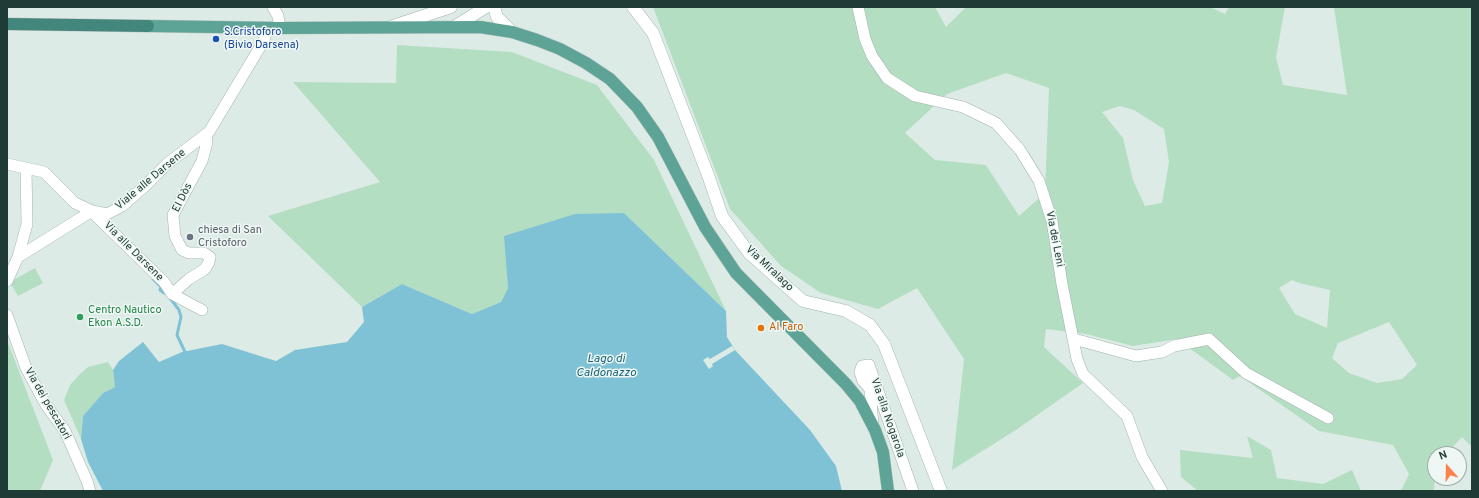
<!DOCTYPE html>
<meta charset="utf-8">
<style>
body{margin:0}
#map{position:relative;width:1479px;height:498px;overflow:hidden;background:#ddebe6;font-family:Overpass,sans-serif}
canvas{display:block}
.frame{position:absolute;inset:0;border:8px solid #1e3b35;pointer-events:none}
.north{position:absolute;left:1427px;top:446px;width:40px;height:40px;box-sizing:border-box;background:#eef7f3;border:1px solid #9baca7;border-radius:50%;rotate:340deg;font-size:11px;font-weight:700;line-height:16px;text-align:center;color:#1e3b35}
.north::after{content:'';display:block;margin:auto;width:14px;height:18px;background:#fc814a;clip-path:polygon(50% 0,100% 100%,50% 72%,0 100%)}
</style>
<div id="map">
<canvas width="1479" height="498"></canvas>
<div class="frame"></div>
<div class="north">N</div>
</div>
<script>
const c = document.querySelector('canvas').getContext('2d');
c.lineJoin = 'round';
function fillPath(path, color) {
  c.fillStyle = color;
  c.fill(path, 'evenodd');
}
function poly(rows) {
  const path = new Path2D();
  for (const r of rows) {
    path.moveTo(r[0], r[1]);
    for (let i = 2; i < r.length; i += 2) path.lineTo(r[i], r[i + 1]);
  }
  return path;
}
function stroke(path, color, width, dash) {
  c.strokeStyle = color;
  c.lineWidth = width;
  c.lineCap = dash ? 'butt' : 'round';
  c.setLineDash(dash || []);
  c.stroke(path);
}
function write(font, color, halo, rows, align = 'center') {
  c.font = font + ' Overpass,sans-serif';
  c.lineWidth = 3;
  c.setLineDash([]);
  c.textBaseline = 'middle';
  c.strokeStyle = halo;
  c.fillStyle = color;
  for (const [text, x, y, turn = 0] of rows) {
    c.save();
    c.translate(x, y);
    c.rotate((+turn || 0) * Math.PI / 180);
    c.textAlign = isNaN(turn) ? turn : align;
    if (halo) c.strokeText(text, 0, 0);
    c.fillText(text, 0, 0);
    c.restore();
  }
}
const green = poly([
 [653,7,935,7,946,27,966,7,1210,7,1225,14,1229,7,1285,7,1276,57,1283,85,1347,95,1334,7,1472,7,1472,447,1462,437,1446,454,1435,454,1435,477,1434,489,1432,491,1401,491,1409,474,1393,445,1319,431,1240,376,1233,380,1177,339,1133,346,1086,334,1046,329,1044,347,1083,383,1016,430,952,470,964,359,917,288,878,309,821,293,781,266,730,209],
 [1006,73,1049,88,1045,193,1019,216,986,165,935,160,905,133,947,94],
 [1120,106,1134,110,1164,129,1169,162,1162,203,1145,206,1133,180,1123,138,1102,112],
 [1292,280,1299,283,1330,290,1327,328,1295,314,1279,288],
 [1389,322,1417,365,1402,379,1377,383,1349,373,1332,358,1338,343],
 [397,45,512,52,597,85,654,160,726,311,624,213,505,236,508,288,501,302,472,314,402,284,362,307,268,216,380,182,293,82,396,83],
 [35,268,43,283,18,296,10,282],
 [7,340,53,460,40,491,7,491],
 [108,362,113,370,115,387,103,393,83,416,81,439,64,400,70,385,79,375,88,367],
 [1247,436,1271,450,1277,478,1323,484,1352,470,1361,491,1198,491,1181,477,1180,450,1253,458]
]);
const water = poly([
 [624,213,726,311,727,337,735,350,810,430,836,466,842,491,103,491,88,462,81,439,83,416,103,393,115,387,113,370,119,361,143,342,159,362,182,352,222,344,276,361,295,350,347,342,364,322,362,307,402,284,472,314,501,302,508,288,504,236,575,214]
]);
const pier = poly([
 [732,346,735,350,712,364,713,366,709,369,703,360,708,357,710,359]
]);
const stream = poly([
 [153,279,163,289],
 [161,287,160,290,164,293,166,293],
 [170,298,179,310,181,317,177,335,185,352]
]);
const minor = poly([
 [273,7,278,16,280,28],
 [858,7,865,39,872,56,887,78,915,96,963,107,996,123,1020,150,1039,181,1052,221,1062,284,1077,359,1083,374,1127,416,1142,457,1162,491],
 [7,164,44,172,75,203,92,211,107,214,122,206,146,185,168,163,209,132,263,42,268,28],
 [92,212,164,282,172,294],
 [18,257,92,211],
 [7,281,18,257,27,224,26,168],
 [172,294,189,279,205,269,209,262,210,257,204,253,189,253,182,250,175,236,173,215,202,161,207,142,206,135],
 [172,294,202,310],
 [7,315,26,368,46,405,65,431,87,481,90,491],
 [1074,339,1136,356,1162,352,1174,346,1209,339,1246,373,1328,418],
 [873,425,870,389,863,381,860,372,862,366,869,365,913,491]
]);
const tertiary = poly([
 [494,7,497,17,512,32],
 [633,7,653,33,708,175,722,216,749,253,803,301,846,311,870,325,884,344,941,491],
 [393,26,451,7],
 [454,27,486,7]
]);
const primary = poly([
 [148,26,280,28,480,27,512,32,537,40,560,49,586,63,610,79,637,107,658,137,705,227,736,273,846,384,860,401,875,430,883,452,888,491]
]);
const trunk = poly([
 [7,24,148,26]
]);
const markers = [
 [216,39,4,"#1a4fb4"],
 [190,237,4,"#6b7280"],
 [80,317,4,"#2e9e5b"],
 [761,328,4,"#e8710a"]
];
const transitNames = [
 ["S.Cristoforo",224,33],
 ["(Bivio Darsena)",224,46]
];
const streetNames = [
 ["Viale alle Darsene",151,180,-40],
 ["El Dòs",183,198,-63],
 ["Via dei Leni",1054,239,79],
 ["Via alle Darsene",133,252,45],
 ["Via Miralago",769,269,43],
 ["Via dei pescatori",47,404,60],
 ["Via alla Nogarola",887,418,71]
];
const worshipNames = [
 ["chiesa di San",198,231],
 ["Cristoforo",198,244]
];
const leisureNames = [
 ["Centro Nautico",88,311],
 ["Ekon A.S.D.",88,324]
];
const foodNames = [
 ["Al Faro",769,328]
];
const waterNames = [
 ["Lago di",606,360],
 ["Caldonazzo",606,374]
];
fillPath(green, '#b4dec2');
fillPath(water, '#80c2d5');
fillPath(pier, '#ddebe6');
stroke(stream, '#80c2d5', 3);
stroke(minor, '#a0b3ad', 12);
stroke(tertiary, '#a0b3ad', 13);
stroke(primary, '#c0c8c6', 13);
stroke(trunk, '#c0c8c6', 13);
stroke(minor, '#fff', 11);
stroke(tertiary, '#fff', 12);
stroke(primary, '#5ea496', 12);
stroke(trunk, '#43867b', 12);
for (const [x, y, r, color] of markers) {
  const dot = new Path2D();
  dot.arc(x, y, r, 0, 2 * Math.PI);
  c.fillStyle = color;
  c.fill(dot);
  stroke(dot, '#eef7f3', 1.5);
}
write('11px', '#164399', '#eef7f3', transitNames, 'left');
write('11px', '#1e3b35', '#eef7f3', streetNames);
write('11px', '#5b616d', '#eef7f3', worshipNames, 'left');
write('11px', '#27864d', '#eef7f3', leisureNames, 'left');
write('11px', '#c56008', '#eef7f3', foodNames, 'left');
write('italic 12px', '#15637a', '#eef7f3', waterNames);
</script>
